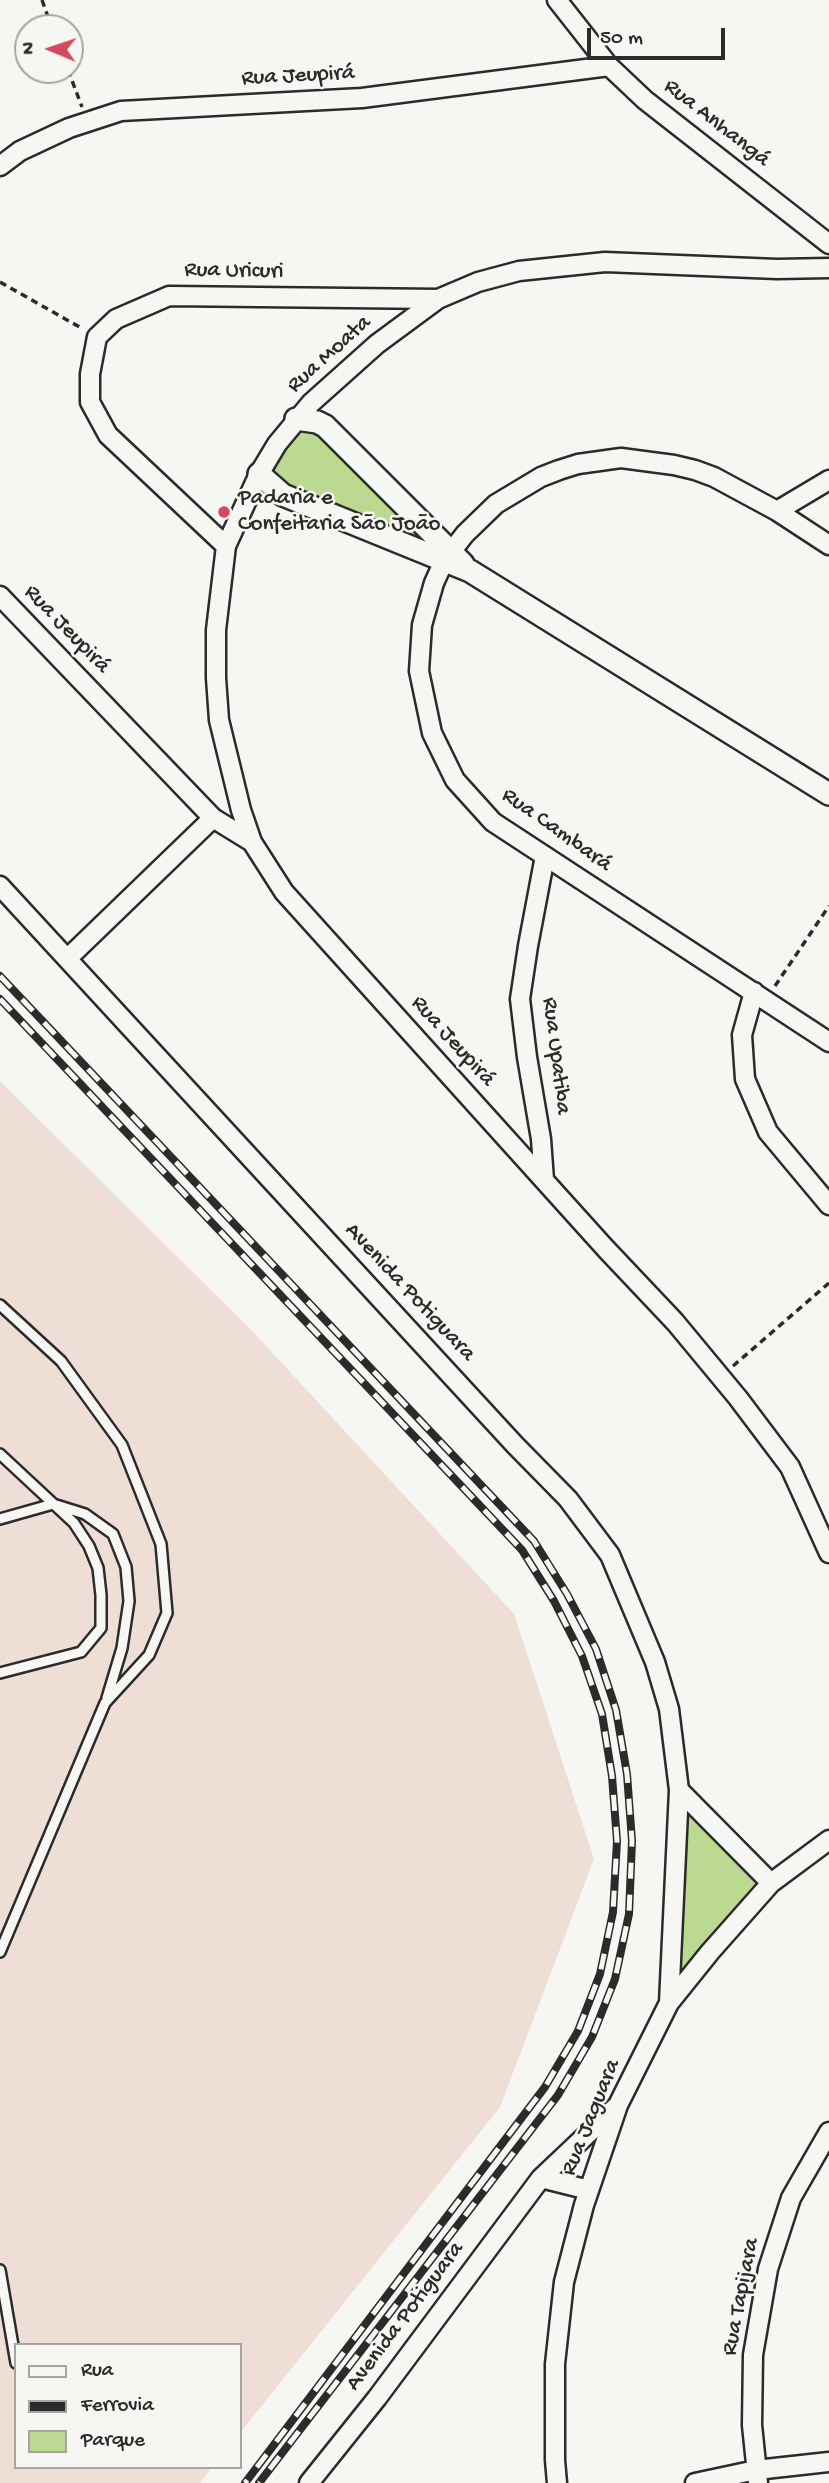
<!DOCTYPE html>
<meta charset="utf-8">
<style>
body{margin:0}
#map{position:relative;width:829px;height:2483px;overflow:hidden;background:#f6f6f2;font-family:"Gochi Hand",sans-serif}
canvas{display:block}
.legend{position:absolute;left:14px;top:2343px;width:228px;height:126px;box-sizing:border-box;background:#f6f6f2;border:2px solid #a5a5a2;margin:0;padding:9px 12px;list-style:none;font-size:21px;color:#2b2b2b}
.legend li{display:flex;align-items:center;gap:14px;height:35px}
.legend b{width:35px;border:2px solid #a5a5a2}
.north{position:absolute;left:14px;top:14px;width:70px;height:70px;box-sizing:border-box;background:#f6f6f2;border:2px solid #a5a5a2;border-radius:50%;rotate:272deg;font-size:19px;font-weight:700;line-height:28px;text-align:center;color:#2b2b2b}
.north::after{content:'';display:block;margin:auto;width:24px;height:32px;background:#d1495b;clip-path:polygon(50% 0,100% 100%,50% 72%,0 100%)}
.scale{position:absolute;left:587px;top:28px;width:138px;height:32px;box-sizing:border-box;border:4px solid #2b2b2b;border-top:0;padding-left:9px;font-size:21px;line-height:24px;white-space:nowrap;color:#2b2b2b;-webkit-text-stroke:5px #f6f6f2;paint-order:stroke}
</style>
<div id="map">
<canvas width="829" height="2483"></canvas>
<ul class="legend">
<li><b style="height:9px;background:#f6f6f2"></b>Rua</li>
<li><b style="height:9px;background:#2b2b2b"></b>Ferrovia</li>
<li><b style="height:19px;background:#bbd991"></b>Parque</li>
</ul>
<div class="north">N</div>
<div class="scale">50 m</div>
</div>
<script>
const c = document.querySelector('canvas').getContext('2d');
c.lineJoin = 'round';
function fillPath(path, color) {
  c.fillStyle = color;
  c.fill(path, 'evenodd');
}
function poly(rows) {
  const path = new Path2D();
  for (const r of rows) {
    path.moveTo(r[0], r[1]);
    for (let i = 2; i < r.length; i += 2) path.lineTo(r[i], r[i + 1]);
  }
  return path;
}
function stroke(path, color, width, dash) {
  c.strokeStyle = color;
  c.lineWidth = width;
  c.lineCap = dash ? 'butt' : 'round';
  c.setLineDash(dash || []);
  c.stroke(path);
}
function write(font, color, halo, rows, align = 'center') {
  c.font = font + ' "Gochi Hand",sans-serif';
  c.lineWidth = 5;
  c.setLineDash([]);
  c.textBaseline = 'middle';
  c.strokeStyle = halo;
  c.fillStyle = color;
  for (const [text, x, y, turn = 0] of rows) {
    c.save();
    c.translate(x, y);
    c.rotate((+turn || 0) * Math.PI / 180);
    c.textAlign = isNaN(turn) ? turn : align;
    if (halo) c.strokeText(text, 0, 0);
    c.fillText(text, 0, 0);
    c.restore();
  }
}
const built = poly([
 [0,1081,253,1332,514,1614,594,1859,500,2107,240,2433,240,2345,16,2345,16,2467,212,2467,200,2483,0,2483]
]);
const green = poly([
 [296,423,322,432,438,552,284,493,262,474],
 [687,1812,759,1887,679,1979]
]);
const path = poly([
 [42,0,52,28],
 [68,70,82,107],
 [0,282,83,329],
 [775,986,829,906],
 [733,1366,829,1283]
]);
const service = poly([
 [0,1305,61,1361,122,1445,161,1544,167,1613,149,1655,105,1703,0,1952],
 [0,1454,74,1523,89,1546,98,1568,101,1595,101,1628,81,1652,0,1673],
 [0,1519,53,1504,85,1514,113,1534,126,1567,129,1601,122,1648,107,1698],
 [0,2270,16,2363]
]);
const minor = poly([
 [557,0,609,66,645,100,829,244],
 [0,166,20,151,69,128,121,111,362,98,609,66],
 [777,511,829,480],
 [829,545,777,511,714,477,695,470,674,465,621,458,578,464,559,470,541,477,496,504,465,534,444,561,434,583,422,625,419,671,432,733,455,780,493,822,829,1042],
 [226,546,108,435,90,402,90,374,97,337,116,319,169,296,438,299],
 [0,596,213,818,252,842,284,892,606,1249,675,1322,738,1398,790,1467,829,1553],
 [252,842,241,810,219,720,216,678,216,630,226,546,259,474,277,444,311,403,377,344,438,299,478,282,519,271,605,262,777,269,829,268],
 [0,886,515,1445,568,1499,610,1555,655,1662,669,1709,679,1790,669,2003],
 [68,958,213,818],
 [754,992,742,1035,745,1079,768,1132,829,1205],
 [544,1180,541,1139,527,1057,520,999,528,946,545,856],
 [679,1790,771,1883],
 [541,2178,589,2190],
 [309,2483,377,2398,541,2178,616,2107],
 [557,2483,555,2460,555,2364,564,2282,584,2205,618,2105,669,2003,710,1952,771,1883,829,1840],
 [695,2483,756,2470,829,2462],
 [758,2483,752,2425,753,2355,768,2269,791,2198,829,2132]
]);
const tertiary = poly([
 [296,419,317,422,325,426,463,564],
 [259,474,283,495,470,571,829,794]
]);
const rail = poly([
 [0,976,534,1541,567,1594,596,1649,616,1710,627,1774,632,1841,629,1914,615,1979,592,2037,558,2095,259,2483],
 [0,999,522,1550,554,1601,582,1656,602,1714,612,1776,617,1841,613,1912,600,1974,578,2031,545,2087,245,2483]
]);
const markers = [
 [224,512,7,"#d1495b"]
];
const streetNames = [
 ["Rua Jeupirá",298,77,-3],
 ["Rua Anhangá",716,124,38],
 ["Rua Uricuri",234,272,1],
 ["Rua Moata",330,355,-42],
 ["Rua Jeupirá",66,630,46],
 ["Rua Cambará",556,831,35],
 ["Rua Jeupirá",452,1042,48],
 ["Rua Upatiba",555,1056,83],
 ["Avenida Potiguara",409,1293,47],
 ["Rua Jaguara",592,2118,-68],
 ["Rua Tapijara",742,2297,-79],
 ["Avenida Potiguara",406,2317,-53]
];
const poiNames = [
 ["Padaria e",238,499],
 ["Confeitaria São João",238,525]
];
fillPath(built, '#eeded5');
fillPath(green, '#bbd991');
stroke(service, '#2b2b2b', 14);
stroke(minor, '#2b2b2b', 23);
stroke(tertiary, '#2b2b2b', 26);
stroke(path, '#2b2b2b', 3.5, [7, 5]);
stroke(service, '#f6f6f2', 9);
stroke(minor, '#f6f6f2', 18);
stroke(tertiary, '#f6f6f2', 21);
stroke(rail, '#2b2b2b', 8);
stroke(rail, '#f6f6f2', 5, [16]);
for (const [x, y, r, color] of markers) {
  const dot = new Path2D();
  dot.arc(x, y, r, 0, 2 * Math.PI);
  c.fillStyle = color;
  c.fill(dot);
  stroke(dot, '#f6f6f2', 2.5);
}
write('23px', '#2b2b2b', '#f6f6f2', streetNames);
write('23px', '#2b2b2b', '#f6f6f2', poiNames, 'left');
</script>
